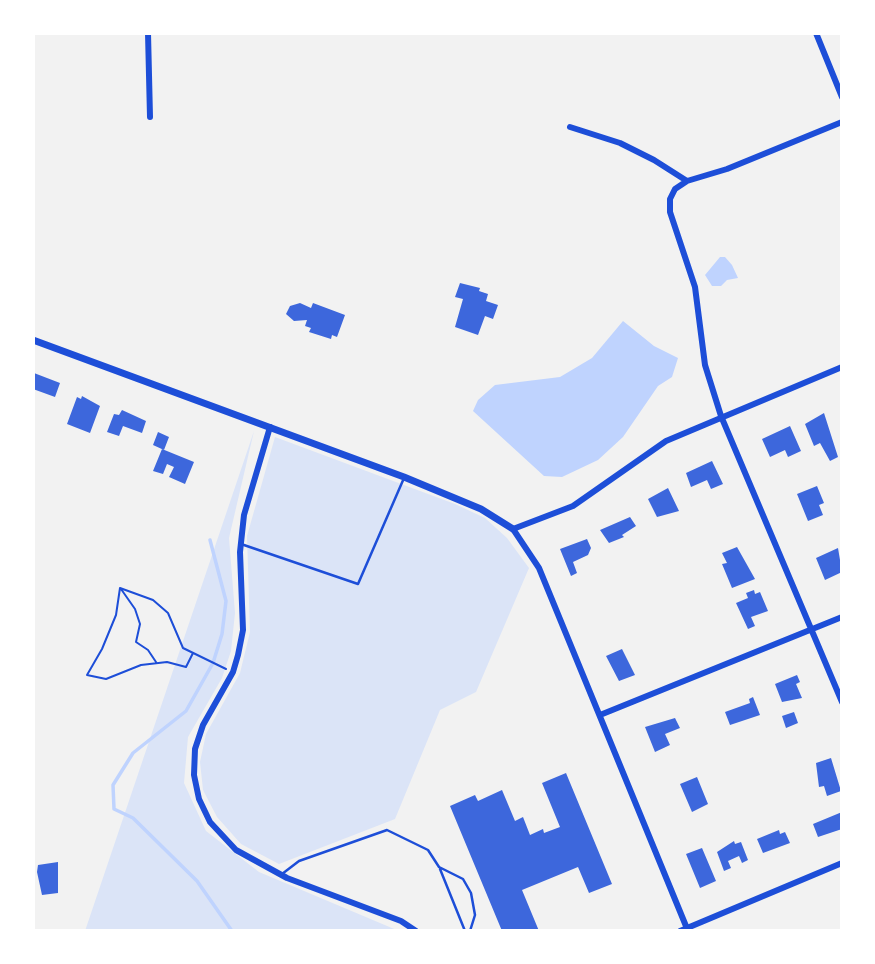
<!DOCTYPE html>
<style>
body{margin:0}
#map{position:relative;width:875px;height:964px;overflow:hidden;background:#f2f2f2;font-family:"Source Sans 3",sans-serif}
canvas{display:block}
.frame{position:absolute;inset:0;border:35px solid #fff;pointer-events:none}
</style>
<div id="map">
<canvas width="875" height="964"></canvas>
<div class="frame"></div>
</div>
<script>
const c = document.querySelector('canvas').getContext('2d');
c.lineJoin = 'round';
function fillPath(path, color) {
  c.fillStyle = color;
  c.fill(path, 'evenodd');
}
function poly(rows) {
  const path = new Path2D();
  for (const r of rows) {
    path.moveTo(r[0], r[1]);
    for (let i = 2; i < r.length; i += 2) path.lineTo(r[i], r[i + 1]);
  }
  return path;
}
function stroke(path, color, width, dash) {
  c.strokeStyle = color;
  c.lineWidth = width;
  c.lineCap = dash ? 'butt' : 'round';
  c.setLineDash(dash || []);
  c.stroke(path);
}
const green = poly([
 [254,431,229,538,235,613,231,651,222,678,188,737,184,783,206,831,259,872,399,931,85,931],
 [275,437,455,504,485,518,507,538,529,568,476,692,440,710,395,819,279,864,241,844,217,817,203,790,200,762,206,734,240,673,250,632,247,536]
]);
const water = poly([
 [720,257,725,257,732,265,738,278,727,280,721,286,712,286,705,275],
 [623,321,654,346,678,358,672,377,658,386,623,437,598,460,562,477,544,476,473,411,478,400,495,385,560,377,592,358]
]);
const stream = poly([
 [210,540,226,601,222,634,213,663,186,711,133,753,113,785,114,809,133,818,197,881,232,931]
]);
const building = poly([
 [460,283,480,288,479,291,488,294,486,301,498,305,493,319,485,316,478,335,455,327,463,299,455,297],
 [300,303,311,308,313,303,345,315,337,337,332,335,331,339,309,332,311,328,305,326,307,320,294,321,286,314,290,306],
 [34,373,60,383,55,397,33,389],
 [82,396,100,406,90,433,67,424,77,397,81,399],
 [122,410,146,421,142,433,123,426,119,436,107,432,114,414,119,415],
 [824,413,838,457,830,461,820,443,814,446,805,424],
 [790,426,801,451,788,457,785,450,770,457,762,439],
 [158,432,169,437,164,450,153,445],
 [162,449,194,462,185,484,169,477,174,467,167,464,163,474,153,471],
 [712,461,723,484,711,489,707,480,691,487,686,473],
 [817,486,824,503,819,505,823,515,808,521,797,494],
 [668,488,679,511,657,517,648,499],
 [630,517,636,526,622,535,624,537,609,543,600,530],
 [587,539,591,548,588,555,573,562,577,573,571,576,560,549],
 [737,547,755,579,732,588,722,564,727,563,722,553],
 [838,548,842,572,825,580,816,558],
 [754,590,755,594,760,592,768,611,751,617,755,626,748,629,736,603,748,598,746,593],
 [622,649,635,675,619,681,606,656],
 [797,675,800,682,796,684,802,698,782,702,775,684],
 [753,697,760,715,730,725,725,712,750,703,749,699],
 [794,712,798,723,786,728,782,716],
 [675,718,680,728,665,734,670,745,655,752,645,727],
 [831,758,841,791,827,796,824,786,819,787,816,763],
 [566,773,612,884,589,893,578,867,522,890,539,931,502,931,450,806,475,795,478,801,502,790,515,821,523,817,530,835,543,829,544,833,560,827,542,783],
 [697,777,708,804,692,812,680,784],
 [842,812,842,829,818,837,813,824],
 [779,830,780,834,785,832,790,843,763,853,757,839],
 [734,841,735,844,741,842,748,860,742,863,739,856,728,861,731,868,724,871,717,852],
 [702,848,716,881,700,888,686,854],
 [58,862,58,893,42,895,37,872,38,865]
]);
const path = poly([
 [121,589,135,609,140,624,136,642,148,650,156,662],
 [193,653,186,667,167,662,141,665,106,679,87,675,102,649,116,615,120,588,153,600,168,613,183,648,226,669]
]);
const service = poly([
 [241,544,358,584,404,478],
 [440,869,465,931],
 [282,874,299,861,387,830,428,850,439,867,463,879,471,893,475,915,470,931]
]);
const minor = poly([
 [148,33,150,117],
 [816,33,842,97],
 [842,122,727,169,687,181,675,189,670,199,670,212,695,287,705,365,721,416,842,702],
 [570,127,620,143,654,160,687,181],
 [270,427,244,515,240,552,243,630,238,655,233,672,203,725,195,749,194,775,199,799,210,822,236,850,287,878,401,921,416,931],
 [600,715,842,617],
 [680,931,842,863],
 [688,931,539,568,513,529,573,506,666,441,842,367]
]);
const tertiary = poly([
 [33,340,404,477,481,509,513,529]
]);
fillPath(green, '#dbe4f7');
fillPath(water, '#bfd3fe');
stroke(stream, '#bfd3fe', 3.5);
fillPath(building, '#3d67dc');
stroke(path, '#1d4ed8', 2);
stroke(service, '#1d4ed8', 2.5);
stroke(minor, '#1d4ed8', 6);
stroke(tertiary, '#1d4ed8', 7);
</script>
